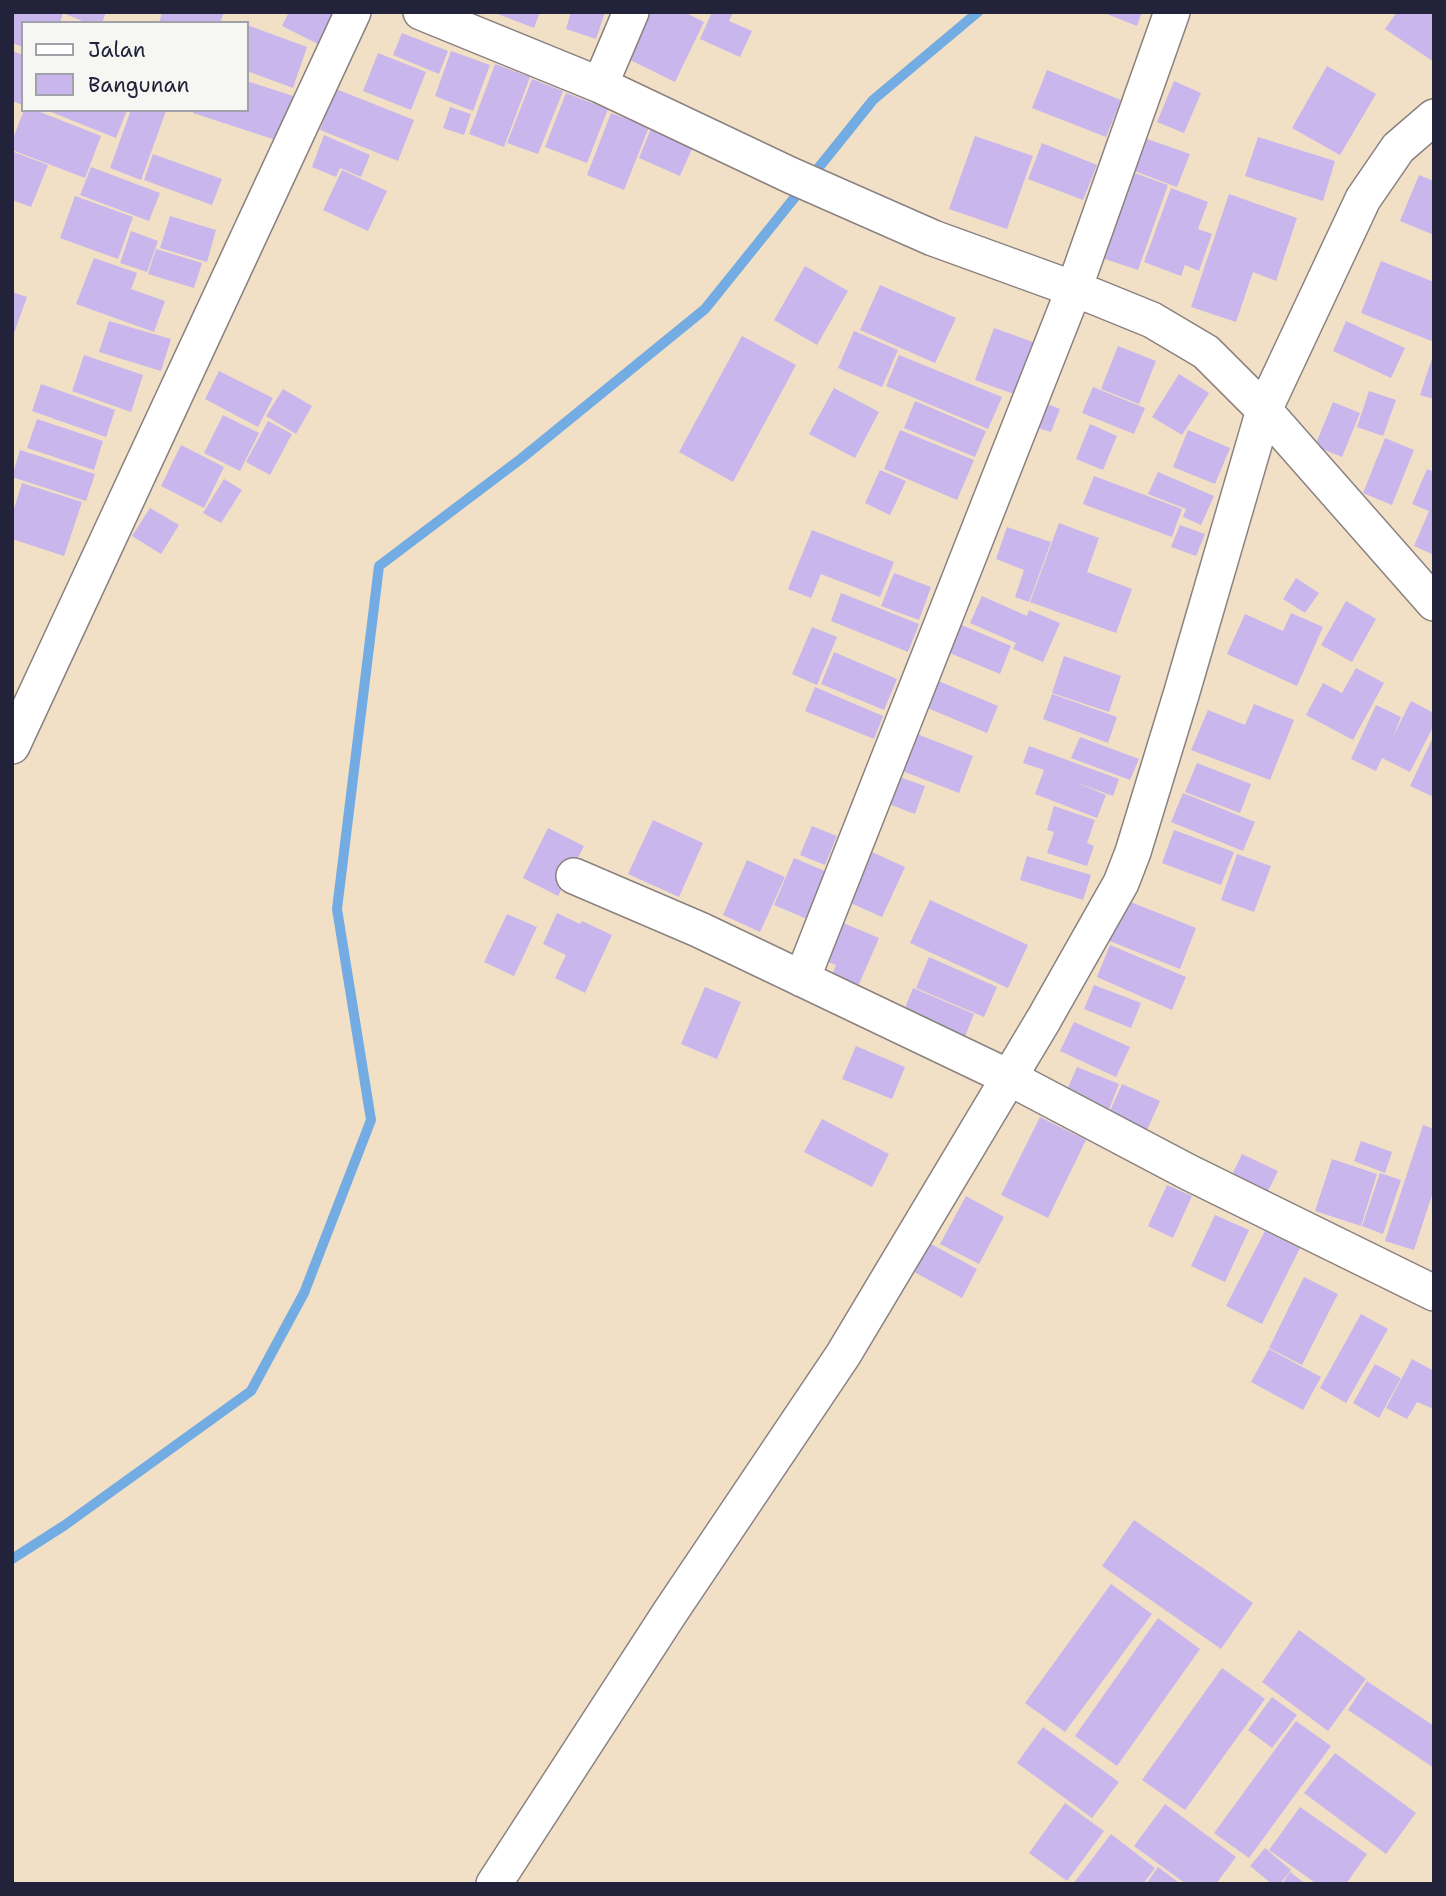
<!DOCTYPE html>
<style>
body{margin:0}
#map{position:relative;width:1446px;height:1896px;overflow:hidden;background:#f1e0c5;font-family:"Shantell Sans",sans-serif}
canvas{display:block}
.frame{position:absolute;inset:0;border:14px solid #22223b;pointer-events:none}
.legend{position:absolute;left:21px;top:21px;width:228px;height:91px;box-sizing:border-box;background:#f6f6f2;border:2px solid #a1a1a9;margin:0;padding:9px 12px;list-style:none;font-size:21px;color:#22223b}
.legend li{display:flex;align-items:center;gap:14px;height:35px}
.legend b{width:35px;border:2px solid #a1a1a9}
</style>
<div id="map">
<canvas width="1446" height="1896"></canvas>
<div class="frame"></div>
<ul class="legend">
<li><b style="height:9px;background:#fff"></b>Jalan</li>
<li><b style="height:19px;background:#c9b6ed"></b>Bangunan</li>
</ul>
</div>
<script>
const c = document.querySelector('canvas').getContext('2d');
c.lineJoin = 'round';
function poly(rows) {
  const path = new Path2D();
  for (const r of rows) {
    path.moveTo(r[0], r[1]);
    for (let i = 2; i < r.length; i += 2) path.lineTo(r[i], r[i + 1]);
  }
  return path;
}
function stroke(path, color, width, dash) {
  c.strokeStyle = color;
  c.lineWidth = width;
  c.lineCap = dash ? 'butt' : 'round';
  c.setLineDash(dash || []);
  c.stroke(path);
}
function fillPath(path, color) {
  c.fillStyle = color;
  c.fill(path, 'evenodd');
}
const stream = poly([
 [12,1559,65,1525,251,1391,304,1293,371,1120,337,909,379,566,522,458,705,309,873,100,978,12]
]);
const building = poly([
 [13,12,106,12,102,23,87,23,63,13,60,23,23,23,23,47,12,43],
 [162,12,224,12,220,23,159,23],
 [289,12,339,12,322,46,282,26],
 [493,12,540,12,534,28],
 [571,12,605,12,596,39,566,29],
 [643,12,684,12,704,22,675,82,622,56],
 [712,12,733,12,729,21,752,31,740,57,700,39],
 [1102,12,1142,12,1137,26],
 [1397,12,1434,12,1434,62,1385,29],
 [247,25,307,47,293,88,247,71],
 [402,33,448,51,439,74,393,55],
 [12,51,23,55,23,105,12,101],
 [451,51,490,65,473,111,435,96],
 [378,53,426,72,411,110,363,91],
 [495,64,530,77,504,147,469,134],
 [1327,66,1376,94,1340,155,1292,128],
 [1047,70,1121,100,1106,137,1032,108],
 [532,79,563,91,538,154,507,143],
 [247,81,293,96,279,141,193,113,194,110,247,110],
 [1174,81,1201,93,1184,133,1157,122],
 [336,89,414,120,398,161,320,130],
 [566,93,608,109,587,163,545,147],
 [450,107,471,114,464,135,443,128],
 [24,110,35,110,101,136,85,178,12,150,12,141],
 [46,110,127,110,116,138],
 [131,110,166,111,141,180,110,168],
 [611,113,649,127,624,190,587,175],
 [652,126,694,144,680,176,639,158],
 [1133,134,1190,154,1177,187,1121,166],
 [324,135,370,155,361,177,340,168,336,177,312,167],
 [975,136,1033,156,1007,229,949,209],
 [1258,137,1335,161,1323,201,1245,176],
 [1042,143,1097,165,1083,200,1028,179],
 [14,152,48,165,31,207,12,200,12,158],
 [153,154,222,179,212,205,144,180],
 [91,167,160,193,149,221,80,195],
 [342,170,387,191,368,231,323,210],
 [1129,171,1168,185,1138,270,1099,257],
 [1419,175,1434,181,1434,235,1400,221],
 [1171,188,1208,202,1198,229,1212,234,1199,271,1185,265,1181,276,1144,262],
 [1229,194,1297,218,1276,281,1253,272,1236,322,1191,307],
 [75,196,133,217,118,259,60,238],
 [170,216,216,230,207,262,160,248],
 [131,231,158,241,147,272,120,263],
 [156,249,202,263,194,288,148,274],
 [94,258,137,273,131,289,165,301,154,332,76,304],
 [1381,261,1434,282,1434,342,1361,313],
 [805,266,848,291,817,345,774,320],
 [880,285,956,318,935,363,860,330],
 [12,292,27,297,14,333,12,332],
 [109,321,171,339,161,371,99,352],
 [1346,321,1405,348,1391,378,1333,351],
 [994,328,1033,342,1014,394,975,380],
 [854,331,898,350,882,387,838,368],
 [742,336,796,365,733,482,679,452],
 [1118,346,1156,361,1139,404,1101,389],
 [84,355,143,375,131,412,72,391],
 [899,355,1002,397,988,429,886,386],
 [1433,355,1434,355,1434,399,1420,395],
 [219,371,273,398,258,427,205,399],
 [1179,374,1209,393,1182,435,1152,417],
 [41,384,115,410,106,437,32,411],
 [1093,387,1145,408,1134,434,1082,413],
 [834,388,879,412,855,458,809,434],
 [283,389,312,406,296,434,266,416],
 [1369,391,1396,400,1383,436,1357,427],
 [1035,399,1060,409,1051,432,1026,424],
 [915,401,986,431,975,457,904,428],
 [1333,402,1360,413,1342,457,1315,446],
 [223,415,259,433,240,471,204,453],
 [37,419,103,441,94,470,27,448],
 [268,421,292,434,270,475,246,462],
 [1090,424,1117,436,1103,470,1076,459],
 [900,430,974,460,957,500,884,469],
 [1188,430,1230,448,1215,484,1173,467],
 [1385,438,1414,450,1392,505,1363,493],
 [181,445,224,467,204,508,161,486],
 [20,450,95,474,86,501,12,477],
 [1427,469,1434,472,1434,555,1414,546,1429,511,1412,504],
 [880,470,906,481,890,515,865,503],
 [1158,472,1214,496,1201,525,1183,517,1186,509,1148,494],
 [1094,476,1182,509,1172,537,1083,504],
 [224,479,242,490,221,523,203,513],
 [22,483,82,502,64,556,12,539,12,515],
 [150,508,179,525,161,554,132,536],
 [1059,523,1099,538,1087,572,1132,589,1116,633,1030,602],
 [1180,525,1205,534,1196,556,1171,547],
 [1007,527,1051,542,1029,602,1015,597,1024,570,996,559],
 [812,530,894,562,880,597,821,574,811,598,788,589],
 [894,573,931,587,919,620,881,606],
 [1296,578,1319,593,1305,613,1283,599],
 [841,593,919,624,908,652,831,621],
 [982,596,1027,616,1029,610,1060,623,1043,662,1013,649,1016,643,970,623],
 [1346,601,1376,619,1352,662,1321,645],
 [1291,613,1323,627,1297,686,1227,654,1245,614,1283,631],
 [957,623,1011,646,1000,674,945,651],
 [812,627,837,637,817,685,792,674],
 [834,652,897,679,884,710,821,684],
 [1064,656,1121,676,1109,712,1052,693],
 [1356,668,1384,683,1353,740,1306,715,1323,683,1342,693],
 [929,677,998,706,987,733,918,704],
 [815,687,883,716,874,739,805,711],
 [1052,694,1117,717,1108,743,1043,719],
 [1411,701,1434,713,1434,725,1410,772,1382,758,1376,771,1351,759,1376,705,1401,717,1393,737],
 [1254,704,1294,720,1270,780,1191,750,1208,710,1245,725],
 [907,730,973,756,959,793,892,767],
 [1434,735,1434,797,1410,786],
 [1080,737,1139,759,1130,780,1071,758],
 [1029,746,1119,779,1113,796,1075,782,1106,795,1097,818,1035,794,1044,770,1023,763],
 [1197,763,1251,784,1240,813,1185,792],
 [891,774,925,786,915,814,881,801],
 [1183,793,1255,822,1243,851,1171,822],
 [1054,806,1095,820,1087,843,1094,846,1087,866,1047,853,1054,832,1047,830],
 [653,820,703,843,679,897,628,874],
 [812,826,837,836,825,865,800,855],
 [548,828,584,846,558,896,523,878],
 [1174,830,1234,852,1221,885,1162,863],
 [861,847,905,867,882,917,839,898],
 [1237,854,1271,866,1254,912,1221,900],
 [1027,856,1091,875,1083,900,1020,880],
 [794,858,827,872,807,919,774,905],
 [747,860,785,877,760,932,723,915],
 [1123,899,1196,928,1180,969,1107,940],
 [930,900,1028,945,1008,988,910,943],
 [557,913,580,924,582,921,612,935,585,993,555,978,566,955,543,944],
 [507,914,537,927,514,976,484,962],
 [836,920,879,938,856,991,830,980,836,965,819,959],
 [1110,945,1186,977,1172,1010,1097,977],
 [929,957,997,987,984,1017,916,988],
 [1094,985,1141,1003,1131,1028,1084,1009],
 [705,987,741,1002,717,1059,681,1044],
 [913,988,974,1014,960,1049,899,1023],
 [1074,1022,1130,1047,1116,1077,1060,1051],
 [856,1046,905,1067,892,1099,842,1079],
 [1077,1067,1119,1084,1106,1117,1063,1099],
 [1122,1084,1160,1101,1143,1139,1105,1122],
 [1040,1117,1086,1140,1048,1218,1001,1195],
 [822,1119,889,1154,872,1187,804,1152],
 [1423,1125,1434,1129,1434,1189,1414,1250,1385,1241],
 [1361,1141,1392,1152,1385,1173,1354,1161],
 [1242,1154,1278,1171,1267,1193,1231,1177],
 [1332,1159,1377,1174,1361,1226,1315,1211],
 [1380,1173,1401,1180,1383,1234,1362,1226],
 [1167,1185,1192,1196,1173,1238,1148,1226],
 [966,1196,1004,1217,979,1264,940,1244],
 [1215,1215,1249,1230,1225,1282,1191,1266],
 [1265,1231,1300,1248,1262,1324,1226,1306],
 [922,1239,977,1269,962,1298,907,1268],
 [1304,1277,1338,1294,1302,1365,1269,1348],
 [1361,1314,1388,1329,1346,1403,1320,1388],
 [1269,1349,1321,1377,1303,1410,1251,1382],
 [1412,1359,1434,1371,1434,1409,1417,1402,1407,1419,1386,1408],
 [1375,1364,1401,1378,1379,1418,1353,1403],
 [1134,1520,1253,1603,1221,1649,1102,1566],
 [1111,1584,1152,1614,1065,1732,1025,1703],
 [1158,1618,1200,1649,1117,1766,1075,1736],
 [1299,1630,1366,1679,1328,1731,1262,1682],
 [1222,1668,1265,1699,1185,1810,1142,1780],
 [1367,1681,1434,1726,1434,1768,1348,1710],
 [1272,1697,1297,1715,1272,1748,1248,1730],
 [1296,1721,1331,1746,1249,1858,1214,1833],
 [1043,1727,1119,1782,1092,1818,1017,1763],
 [1335,1753,1416,1813,1386,1854,1304,1793],
 [1065,1803,1104,1831,1067,1881,1029,1853],
 [1165,1804,1236,1857,1216,1884,1186,1884,1134,1846],
 [1300,1807,1367,1854,1346,1884,1317,1884,1269,1850],
 [1111,1834,1155,1868,1143,1884,1073,1884],
 [1265,1848,1291,1870,1280,1884,1272,1884,1250,1866],
 [1158,1867,1181,1884,1146,1884],
 [1290,1872,1306,1884,1282,1884]
]);
const minor = poly([
 [421,12,600,85,790,175,933,238,1093,296,1152,320,1206,352,1264,410,1434,603],
 [600,85,631,12],
 [12,746,353,12],
 [574,876,700,930,1008,1077,1188,1172,1434,1293],
 [802,979,1074,289,1172,12],
 [494,1884,669,1614,843,1355,1044,1019,1121,883,1133,852,1181,695,1264,410,1363,199,1398,148,1434,117]
]);
stroke(stream, '#73ace3', 10);
fillPath(building, '#c9b6ed');
stroke(minor, '#8a8180', 38);
stroke(minor, '#fff', 35);
</script>
